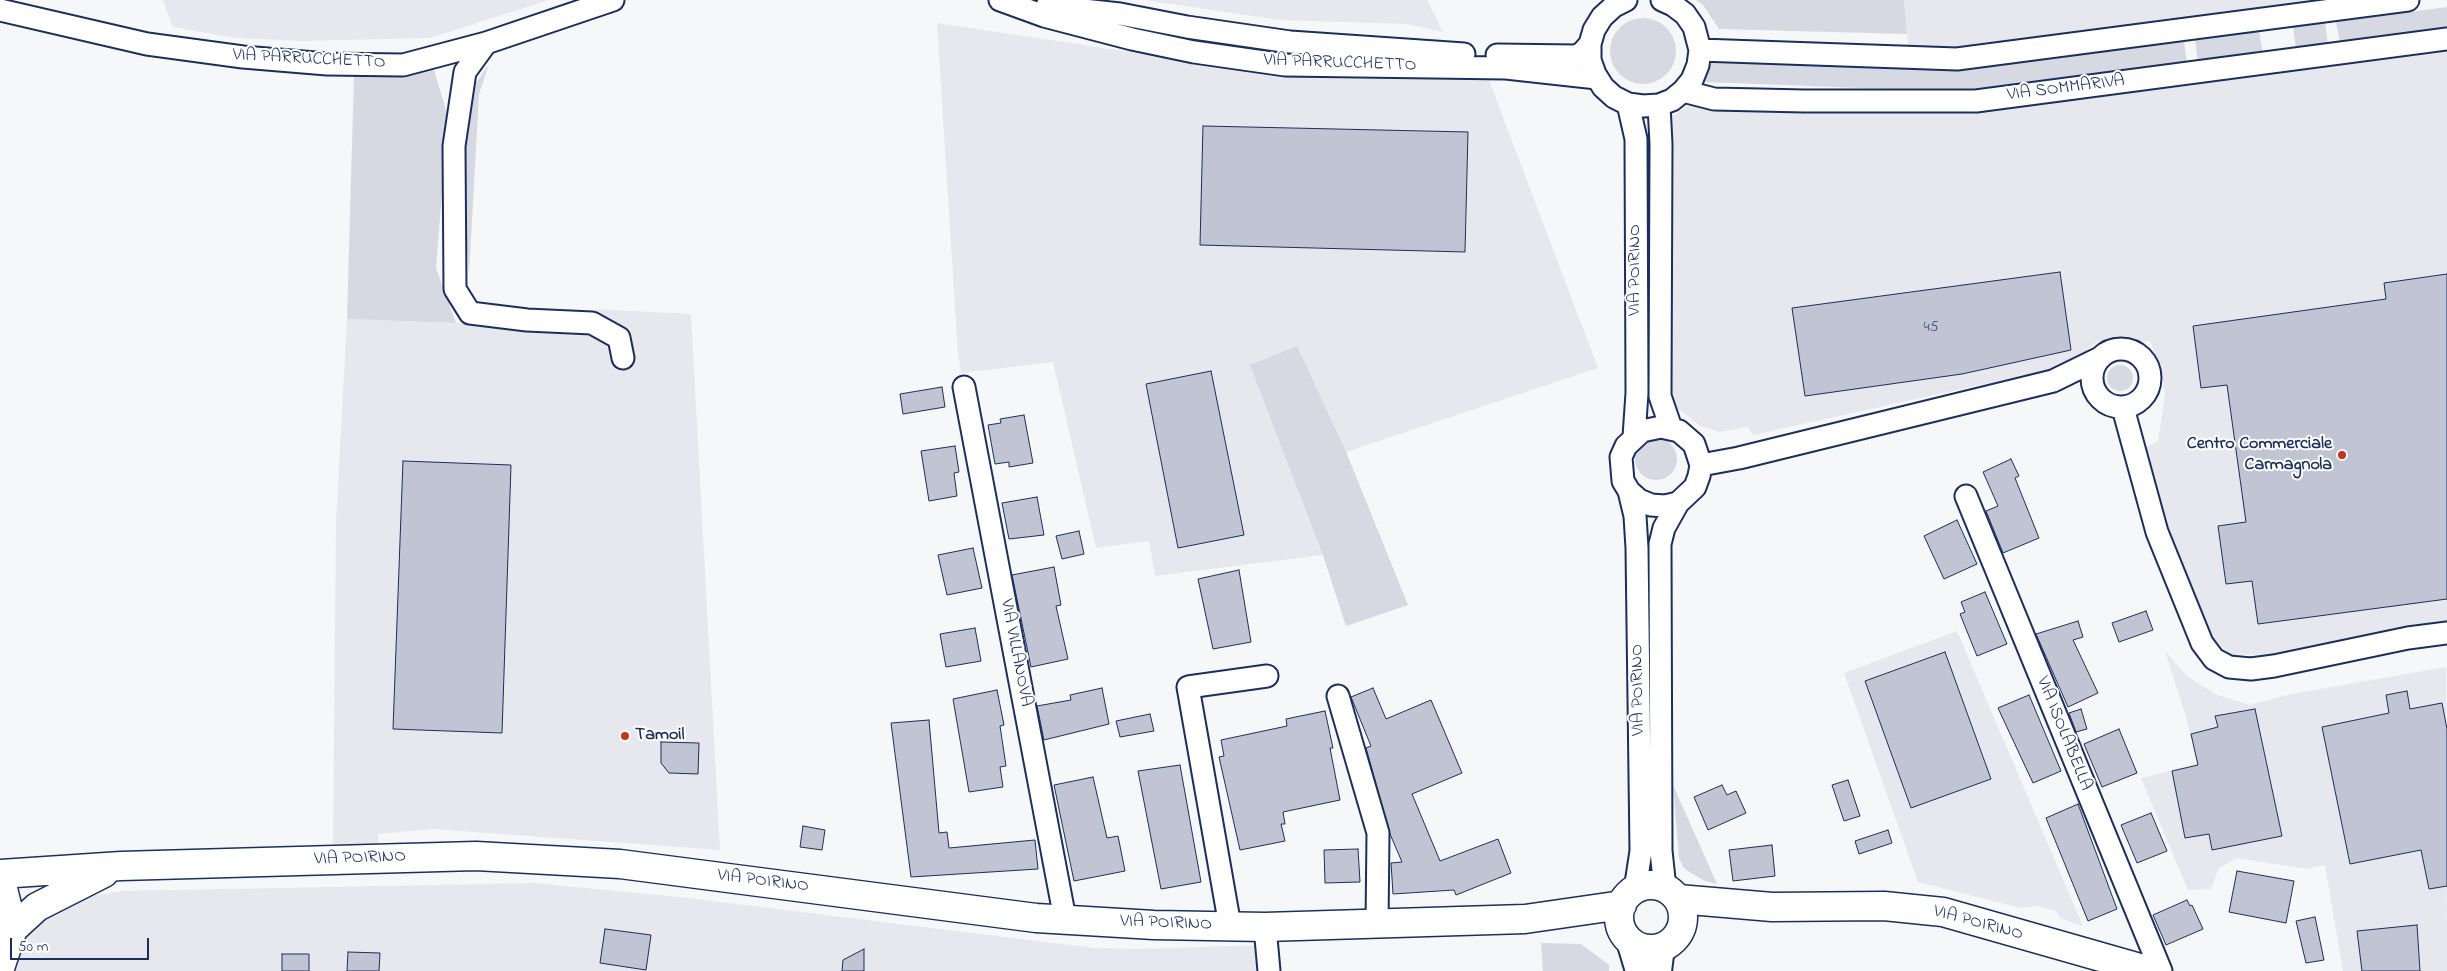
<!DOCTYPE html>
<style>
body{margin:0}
#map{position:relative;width:2447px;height:971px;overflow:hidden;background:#f6f7f9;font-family:"Indie Flower",sans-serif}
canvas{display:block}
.scale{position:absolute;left:10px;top:938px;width:139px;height:22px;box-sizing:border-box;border:2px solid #1b2f5e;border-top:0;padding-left:6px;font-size:15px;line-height:18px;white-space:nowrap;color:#1b2f5e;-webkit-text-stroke:4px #fff;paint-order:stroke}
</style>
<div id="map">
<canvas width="2447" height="971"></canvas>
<div class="scale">50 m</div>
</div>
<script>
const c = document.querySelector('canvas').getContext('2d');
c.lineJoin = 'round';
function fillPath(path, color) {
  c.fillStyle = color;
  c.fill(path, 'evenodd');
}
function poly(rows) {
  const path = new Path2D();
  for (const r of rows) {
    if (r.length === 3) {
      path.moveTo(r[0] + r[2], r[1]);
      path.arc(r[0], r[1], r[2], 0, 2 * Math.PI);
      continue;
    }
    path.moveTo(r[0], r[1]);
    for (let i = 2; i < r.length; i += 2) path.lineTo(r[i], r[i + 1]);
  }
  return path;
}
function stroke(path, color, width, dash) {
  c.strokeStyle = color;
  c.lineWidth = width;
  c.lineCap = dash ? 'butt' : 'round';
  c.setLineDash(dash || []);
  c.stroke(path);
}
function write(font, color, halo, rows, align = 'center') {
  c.font = font + ' "Indie Flower",sans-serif';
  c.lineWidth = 4;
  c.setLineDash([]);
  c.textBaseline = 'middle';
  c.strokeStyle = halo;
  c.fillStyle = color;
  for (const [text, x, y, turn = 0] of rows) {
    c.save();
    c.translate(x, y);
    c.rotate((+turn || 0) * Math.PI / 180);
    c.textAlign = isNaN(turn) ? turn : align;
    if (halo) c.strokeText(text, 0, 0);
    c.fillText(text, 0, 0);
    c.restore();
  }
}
const built = poly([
 [163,0,549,0,430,38,303,41,235,38,173,27],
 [1145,0,1427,0,1443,32,1407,24,1280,20],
 [1904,0,2408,0,1909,57],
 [937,23,1284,75,1487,75,1598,368,1346,452,1408,605,1346,626,1323,555,1155,576,1149,541,1096,548,1053,362,961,373,958,354],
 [2447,42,2447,621,2277,654,2230,655,2203,628,2153,499,2143,449,2158,441,2165,395,2161,369,2150,341,2097,341,2070,365,1753,435,1748,427,1720,432,1700,426,1678,408,1668,390,1667,159,1671,117,1688,106,1719,99,1976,101],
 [595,309,691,314,720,850,433,829,378,834,378,844,333,844,336,522,347,319,456,323,595,334],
 [1957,631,2083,926,2060,918,2056,911,2036,906,2021,908,1918,882,1844,673],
 [2165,651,2187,676,2217,695,2249,705,2292,694,2446,667,2447,971,2343,971,2325,865,2307,869,2237,858,2219,868,2211,889,2188,890,2141,778,2197,764,2186,717],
 [533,883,679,897,1094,948,1137,949,1263,945,1265,971,11,971,18,944,33,922,71,899,123,891]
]);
const green = poly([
 [1696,0,1904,0,1907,34,1719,29,1703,5],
 [2447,7,2447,29,2340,43,2336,22],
 [1643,51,33],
 [2325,23,2328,45,2296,48,2293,27],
 [2259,31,2263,54,2198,62,2195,40],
 [2184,42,2187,64,1967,92,1703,82,1713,59,1976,67],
 [489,64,479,94,469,275,464,211,467,111,472,89],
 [434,70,448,117,436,268,456,323,347,319,354,75],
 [1297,346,1346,452,1408,605,1346,626,1323,555,1250,365],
 [2120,378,13],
 [1656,459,21],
 [1673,785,1717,884,1705,881,1691,873,1683,867,1679,858],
 [1541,943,1581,944,1609,965,1609,971,1543,971]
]);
const building = poly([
 [1203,126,1468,132,1465,252,1200,245,1203,126],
 [2060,272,2071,350,1962,374,1805,396,1792,308,2060,272],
 [2447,274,2447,599,2258,624,2252,581,2226,584,2218,526,2246,522,2227,385,2201,388,2193,326,2386,299,2384,283,2447,274],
 [1211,371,1244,535,1178,548,1146,384,1211,371],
 [942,387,945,407,903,414,900,394,942,387],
 [1024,415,1033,463,1009,467,1009,462,995,464,988,425,1001,423,1000,419,1024,415],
 [955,446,959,472,954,473,957,496,929,501,921,451,955,446],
 [2011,459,2019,476,2015,478,2039,538,2003,553,1986,511,1998,506,1983,472,2011,459],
 [403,461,511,465,502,733,393,729,403,461],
 [1037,497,1044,535,1009,539,1002,503,1037,497],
 [1957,520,1977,564,1944,579,1924,536,1957,520],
 [1079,531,1084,554,1062,559,1056,536,1079,531],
 [973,548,982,588,947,595,938,555,973,548],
 [1054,567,1061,605,1056,606,1068,659,1031,667,1012,575,1054,567],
 [1239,570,1251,642,1213,649,1198,579,1239,570],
 [1985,592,2007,644,1977,656,1960,614,1965,612,1961,602,1985,592],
 [2146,611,2153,630,2119,642,2112,623,2146,611],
 [2078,621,2083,637,2073,640,2098,693,2068,707,2036,634,2078,621],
 [975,628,981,661,946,667,940,634,975,628],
 [1945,652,1991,779,1911,808,1865,681,1945,652],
 [1102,688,1109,724,1044,740,1037,706,1071,700,1070,695,1102,688],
 [1373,688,1386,719,1431,700,1462,773,1412,794,1440,861,1498,839,1511,873,1456,895,1454,890,1393,894,1391,863,1402,862,1390,834,1366,748,1371,746,1351,697,1373,688],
 [997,690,1004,725,1000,726,1006,766,1000,767,1003,787,969,792,953,699,997,690],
 [2407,691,2410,709,2442,703,2447,729,2447,886,2429,889,2421,850,2350,864,2322,727,2389,713,2386,695,2407,691],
 [2029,695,2061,771,2033,783,1998,708,2029,695],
 [2081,709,2087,729,2076,732,2069,713,2081,709],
 [2255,709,2282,836,2212,850,2209,834,2185,838,2172,771,2198,765,2191,734,2218,727,2215,716,2255,709],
 [1325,711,1333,748,1330,748,1340,800,1283,812,1285,824,1281,824,1285,841,1240,850,1219,757,1224,756,1221,740,1287,726,1286,719,1325,711],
 [1150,714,1154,731,1120,737,1116,721,1150,714],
 [929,720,939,833,947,832,949,848,1035,840,1038,869,911,877,891,723,929,720],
 [2119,729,2137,773,2102,787,2084,744,2119,729],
 [661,742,699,743,698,774,669,773,661,763,661,742],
 [1180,765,1201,882,1161,889,1138,771,1180,765],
 [1093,777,1107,838,1118,836,1125,871,1074,881,1054,785,1093,777],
 [1848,780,1860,816,1844,821,1832,785,1848,780],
 [1722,785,1727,795,1736,791,1746,813,1708,830,1694,797,1722,785],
 [2078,804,2117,909,2088,921,2046,818,2078,804],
 [2151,813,2167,851,2137,863,2121,825,2151,813],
 [803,826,825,830,822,850,800,847,803,826],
 [1888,830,1892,843,1859,854,1855,841,1888,830],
 [1772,845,1775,876,1733,881,1729,850,1772,845],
 [1358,849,1360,882,1325,883,1324,850,1358,849],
 [2237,871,2294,881,2286,923,2229,912,2237,871],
 [2187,900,2190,906,2192,905,2203,929,2166,945,2153,915,2187,900],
 [2315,917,2324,960,2306,963,2296,921,2315,917],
 [2417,925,2420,971,2362,971,2357,931,2417,925],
 [605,929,651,935,646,970,600,963,605,929],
 [864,949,864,971,842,971,843,960,864,949],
 [348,952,380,953,379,971,347,971,348,952],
 [282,954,309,954,309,971,282,971,282,954]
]);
const minor = poly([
 [1000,0,1044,16,1132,39,1194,52,1285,65,1506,68,1597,78],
 [1626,0,1614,6,1602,17,1594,30,1590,44,1590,60,1595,74,1603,87,1614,97,1628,104,1643,106,1659,105,1672,100,1683,91,1692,80,1698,65,1700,50,1694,27,1685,14,1673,5,1662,0],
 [1047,6,1120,14,1187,27,1290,42,1464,54],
 [0,10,147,44,243,57,327,64,403,65,486,43,613,0],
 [486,43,465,72,454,146,455,289,470,313,527,320,592,323,619,338,623,358],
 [1700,50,1957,59,2408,0],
 [1497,55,1576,56,1582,53,1590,44],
 [1683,91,1714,99,1804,101,1976,101,2447,39],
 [1628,104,1636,139,1637,393,1634,437],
 [1659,105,1661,144,1660,396,1671,428],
 [2121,378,29],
 [964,387,1065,919],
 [2123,408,2157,532,2202,643,2214,659,2229,667,2251,669,2274,666,2408,638,2447,633],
 [1701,465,1739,458,2053,381,2098,359],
 [1629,491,1635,516,1637,548,1641,851,1635,890],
 [1966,496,2161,971],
 [1338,696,1378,833,1377,925],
 [1665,888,1661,851,1660,544,1664,528,1678,503,1695,487,1699,476,1701,465,1694,444,1679,431,1661,427,1642,431,1626,446,1621,457,1623,481,1629,491,1639,500,1651,505,1665,506,1678,503],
 [1230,926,1188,687,1267,676],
 [1265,927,1269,971]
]);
const tertiary = poly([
 [1630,941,1639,971],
 [1658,971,1660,955,1664,946]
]);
const secondary = poly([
 [0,874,121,866,476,856,620,864,1036,918,1154,925,1265,927,1525,919,1622,905],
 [0,877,13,929],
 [1651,917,32],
 [1678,899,1772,907,1884,906,1943,912,2150,971],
 [0,968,13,929,37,907,104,873]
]);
const markers = [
 [2342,455,5,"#c8321e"],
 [625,736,5,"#c8321e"]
];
const numberNames = [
 ["45",1931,329]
];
const streetNames = [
 ["VIA PARRUCCHETTO",309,60,3],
 ["VIA PARRUCCHETTO",1340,64,2],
 ["VIA SOMMARIVA",2066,89,-7],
 ["VIA POIRINO",1636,270,-90],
 ["VIA VILLANOVA",1015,653,79],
 ["VIA POIRINO",1639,690,-91],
 ["VIA ISOLABELLA",2063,734,68],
 ["VIA POIRINO",360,859,-2],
 ["VIA POIRINO",763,882,7],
 ["VIA POIRINO",1166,924,2],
 ["VIA POIRINO",1978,924,15]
];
const poiNames = [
 ["Centro Commerciale",2332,445],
 ["Carmagnola",2332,466],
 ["Tamoil",635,736,"left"]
];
fillPath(built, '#e6e8ee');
fillPath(green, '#d6d9e2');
fillPath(building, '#c0c4d3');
stroke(building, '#1b2f5e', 1);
stroke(minor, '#1b2f5e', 25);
stroke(tertiary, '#1b2f5e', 30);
stroke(secondary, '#1b2f5e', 31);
stroke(minor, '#fff', 21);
stroke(tertiary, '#fff', 26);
stroke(secondary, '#fff', 28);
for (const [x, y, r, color] of markers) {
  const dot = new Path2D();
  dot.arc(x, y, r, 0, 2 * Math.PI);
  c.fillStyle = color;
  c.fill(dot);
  stroke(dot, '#fff', 2);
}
write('15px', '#44547b', null, numberNames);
write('18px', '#1b2f5e', '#fff', streetNames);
write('bold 18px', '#1b2f5e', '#fff', poiNames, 'right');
</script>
